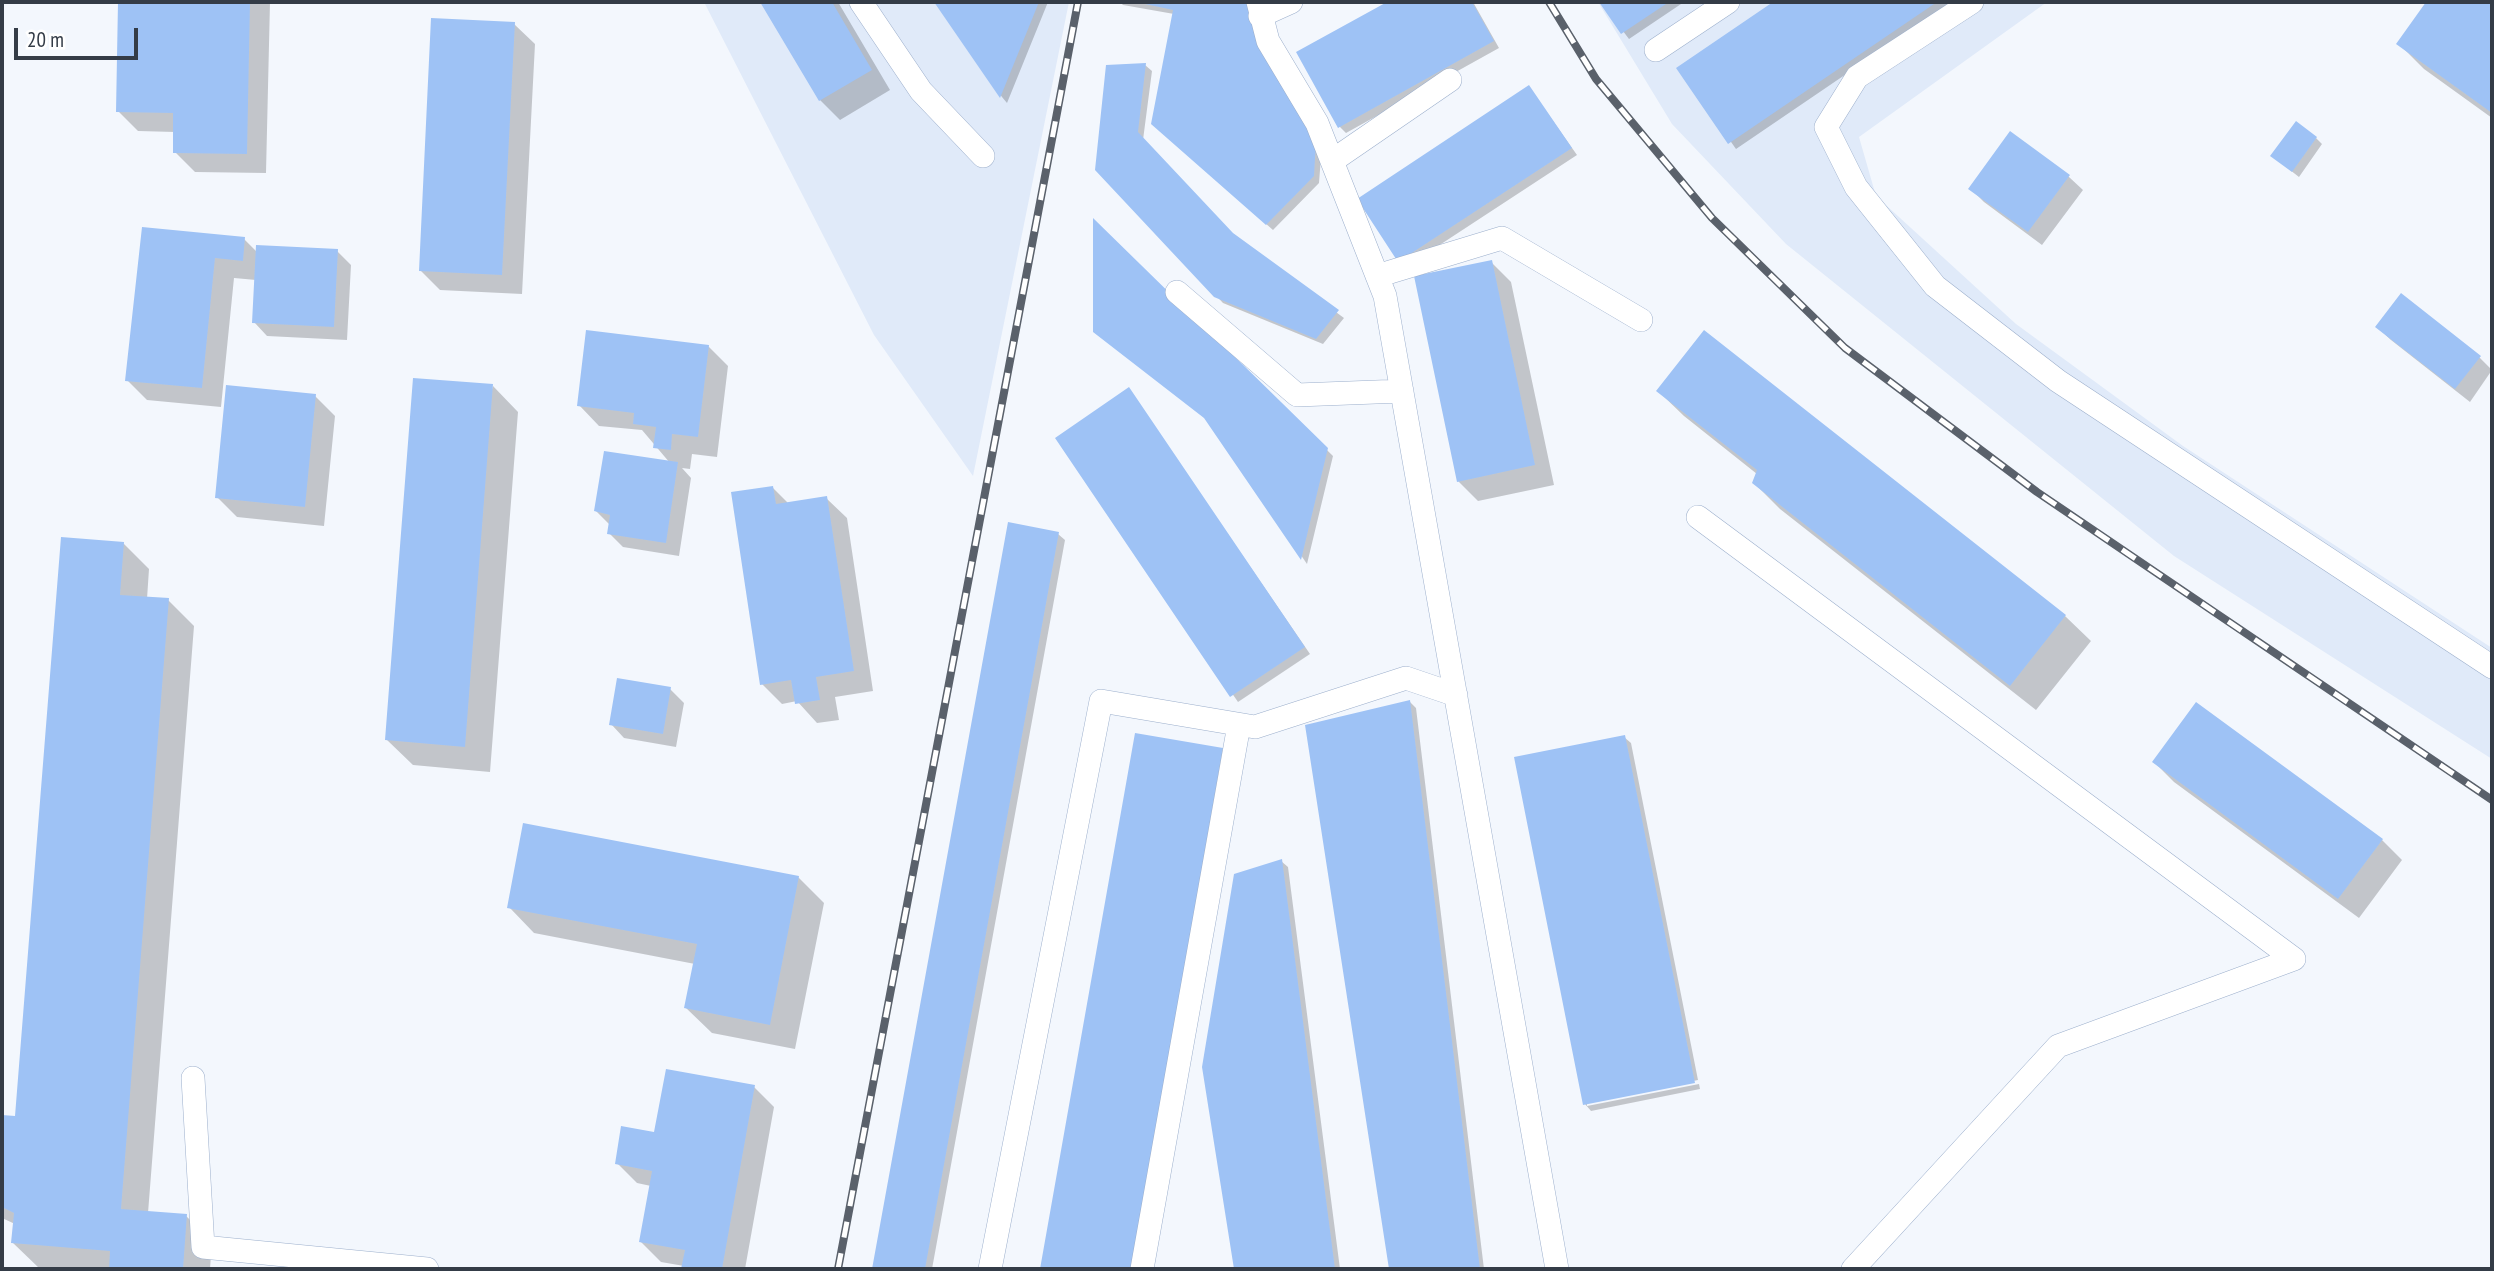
<!DOCTYPE html>
<style>
body{margin:0}
#map{position:relative;width:2494px;height:1271px;overflow:hidden;background:#f3f7fd;font-family:"PT Sans Narrow",sans-serif}
canvas{display:block}
.frame{position:absolute;inset:0;border:4px solid #343c47;pointer-events:none}
.scale{position:absolute;left:14px;top:28px;width:124px;height:32px;box-sizing:border-box;border:4px solid #343c47;border-top:0;padding-left:9px;font-size:21px;line-height:24px;white-space:nowrap;color:#343c47;-webkit-text-stroke:5px #fff;paint-order:stroke}
</style>
<div id="map">
<canvas width="2494" height="1271"></canvas>
<div class="frame"></div>
<div class="scale">20 m</div>
</div>
<script>
const c = document.querySelector('canvas').getContext('2d');
c.lineJoin = 'round';
function fillPath(path, color) {
  c.fillStyle = color;
  c.fill(path, 'evenodd');
}
function poly(rows) {
  const path = new Path2D();
  for (const r of rows) {
    path.moveTo(r[0], r[1]);
    for (let i = 2; i < r.length; i += 2) path.lineTo(r[i], r[i + 1]);
  }
  return path;
}
function stroke(path, color, width, dash) {
  c.strokeStyle = color;
  c.lineWidth = width;
  c.lineCap = dash ? 'butt' : 'round';
  c.setLineDash(dash || []);
  c.stroke(path);
}
const built = poly([
 [704,2,1069,2,973,476,874,335],
 [1598,2,2047,2,1859,137,1876,196,2016,324,2183,446,2492,648,2492,759,2174,556,1786,244,1672,124]
]);
const shadow = poly([
 [120,2,270,2,266,173,195,172,175,152,175,132,138,131,118,111],
 [762,2,838,2,890,90,840,120,820,100],
 [936,2,1048,2,1007,103,1002,97],
 [1120,2,1257,2,1323,131,1319,183,1273,230,1159,130,1174,14,1123,5],
 [1390,2,1473,2,1499,48,1346,133,1340,127,1298,53],
 [1601,2,1684,2,1629,39],
 [1776,2,1952,2,1736,149,1679,68],
 [2428,2,2492,2,2492,118,2424,69,2398,43],
 [514,24,535,44,522,294,440,290,420,270],
 [1145,65,1152,71,1143,140,1233,236,1344,318,1323,344,1223,303,1097,170],
 [1529,87,1577,155,1406,267,1400,261],
 [2011,134,2069,177,2083,190,2042,245,1984,202,1970,188],
 [2316,138,2322,144,2299,177,2272,156],
 [1095,222,1333,456,1307,564,1208,420],
 [143,228,244,239,257,252,337,251,351,265,347,340,267,336,254,322,256,280,234,278,221,407,147,400,127,380],
 [1491,262,1511,282,1554,485,1478,501,1458,481],
 [2401,296,2480,358,2492,370,2470,402,2391,340,2377,327],
 [708,346,728,366,717,457,692,454,690,469,682,468,691,478,679,556,623,547,609,533,610,525,596,511,670,463,642,430,599,426,579,405],
 [493,386,518,412,490,772,413,765,387,740],
 [1129,390,1310,654,1238,702,1057,438],
 [1658,391,2065,616,2091,641,2036,710,1780,509,1754,483,1757,474,1684,416],
 [315,396,335,416,324,526,237,517,217,497],
 [773,488,789,504,826,498,847,518,873,691,835,697,839,720,817,723,797,701,782,704,762,684],
 [1010,524,1058,534,1065,540,932,1269,874,1269],
 [123,543,149,569,147,599,168,600,194,626,148,1213,186,1216,212,1241,210,1269,39,1268,13,1243,15,1224,2,1218,2,1116,16,1118],
 [670,689,684,703,676,747,624,738,611,724],
 [1410,702,1416,708,1484,1269,1390,1269,1307,726],
 [1136,735,1223,750,1229,756,1138,1269,1041,1269],
 [1624,737,1631,743,1698,1080,1587,1103,1587,1106,1699,1084,1700,1089,1591,1111,1585,1104],
 [2154,762,2382,840,2402,860,2359,918,2174,782],
 [1281,861,1288,867,1340,1269,1236,1269,1204,1067],
 [798,877,824,903,795,1049,712,1033,686,1008,695,964,534,933,509,907],
 [754,1087,774,1107,745,1269,683,1269,684,1266,661,1262,641,1242,651,1186,637,1183,617,1163,656,1134]
]);
const building = poly([
 [118,2,250,2,247,154,173,153,173,113,116,112],
 [760,2,832,2,872,70,819,101],
 [934,2,1039,2,1000,98],
 [1136,2,1254,2,1317,123,1314,176,1266,225,1151,124,1173,10],
 [1387,2,1472,2,1494,41,1338,128,1296,52],
 [1599,2,1669,2,1621,34],
 [1773,2,1937,2,1728,144,1676,68],
 [2426,2,2492,2,2492,113,2396,44],
 [431,18,515,22,502,275,419,271],
 [1146,63,1138,132,1233,233,1339,310,1316,339,1214,297,1095,170,1106,65],
 [1529,85,1572,148,1398,262,1357,199],
 [2296,121,2317,137,2292,172,2270,156],
 [2010,131,2070,175,2028,232,1968,189],
 [1093,218,1328,448,1301,560,1204,418,1093,332],
 [142,227,245,237,243,261,215,258,202,388,125,381],
 [256,245,338,249,334,327,252,323],
 [1492,260,1535,465,1457,482,1414,276],
 [2401,293,2481,356,2455,389,2375,327],
 [586,330,709,345,698,437,672,434,671,450,653,448,656,427,633,424,634,413,577,406],
 [1704,330,2066,615,2010,686,1752,483,1757,470,1656,391],
 [413,378,493,384,465,747,385,740],
 [226,385,316,394,305,507,215,498],
 [1129,387,1305,647,1230,697,1055,438],
 [604,451,678,462,666,543,607,534,610,515,594,511],
 [773,486,776,504,827,496,854,671,816,677,820,700,795,704,791,680,760,685,731,492],
 [1008,522,1059,532,925,1269,872,1269],
 [61,537,124,542,120,595,169,598,121,1209,187,1214,183,1269,109,1269,110,1251,11,1243,14,1213,2,1207,2,1115,15,1116],
 [617,678,671,687,663,734,609,725],
 [1410,700,1480,1269,1389,1269,1305,725],
 [2196,702,2383,839,2338,899,2152,762],
 [1135,733,1223,748,1131,1269,1040,1269],
 [1625,735,1695,1083,1583,1105,1514,757],
 [523,823,799,876,770,1025,684,1008,697,944,507,908],
 [1282,859,1335,1269,1234,1269,1202,1067,1234,874],
 [666,1069,755,1085,722,1269,681,1269,685,1250,639,1242,652,1171,615,1164,621,1126,654,1132]
]);
const service = poly([
 [861,2,921,91,983,156],
 [1258,2,1268,41,1317,123,1385,296,1557,1269],
 [1972,2,1857,77,1826,127,1856,187,1935,286,2058,381,2492,667],
 [1260,16,1291,2],
 [1656,50,1728,2],
 [1332,161,1450,80],
 [1377,276,1502,238,1641,320],
 [1177,292,1297,395,1402,391],
 [1698,517,2294,959,2058,1046,1853,1269],
 [193,1078,203,1247,427,1269],
 [990,1269,1101,701,1255,727,1406,678,1456,695],
 [1142,1269,1239,725]
]);
const rail = poly([
 [1549,2,1596,79,1712,218,1845,348,2037,492,2492,800],
 [838,1269,1078,2]
]);
fillPath(built, '#e0eaf9');
fillPath(shadow, '#0003');
fillPath(building, '#9ec2f5');
stroke(service, '#9cafcc', 24);
stroke(service, '#fff', 23);
stroke(rail, '#5a616b', 8);
stroke(rail, '#fff', 5, [16]);
</script>
